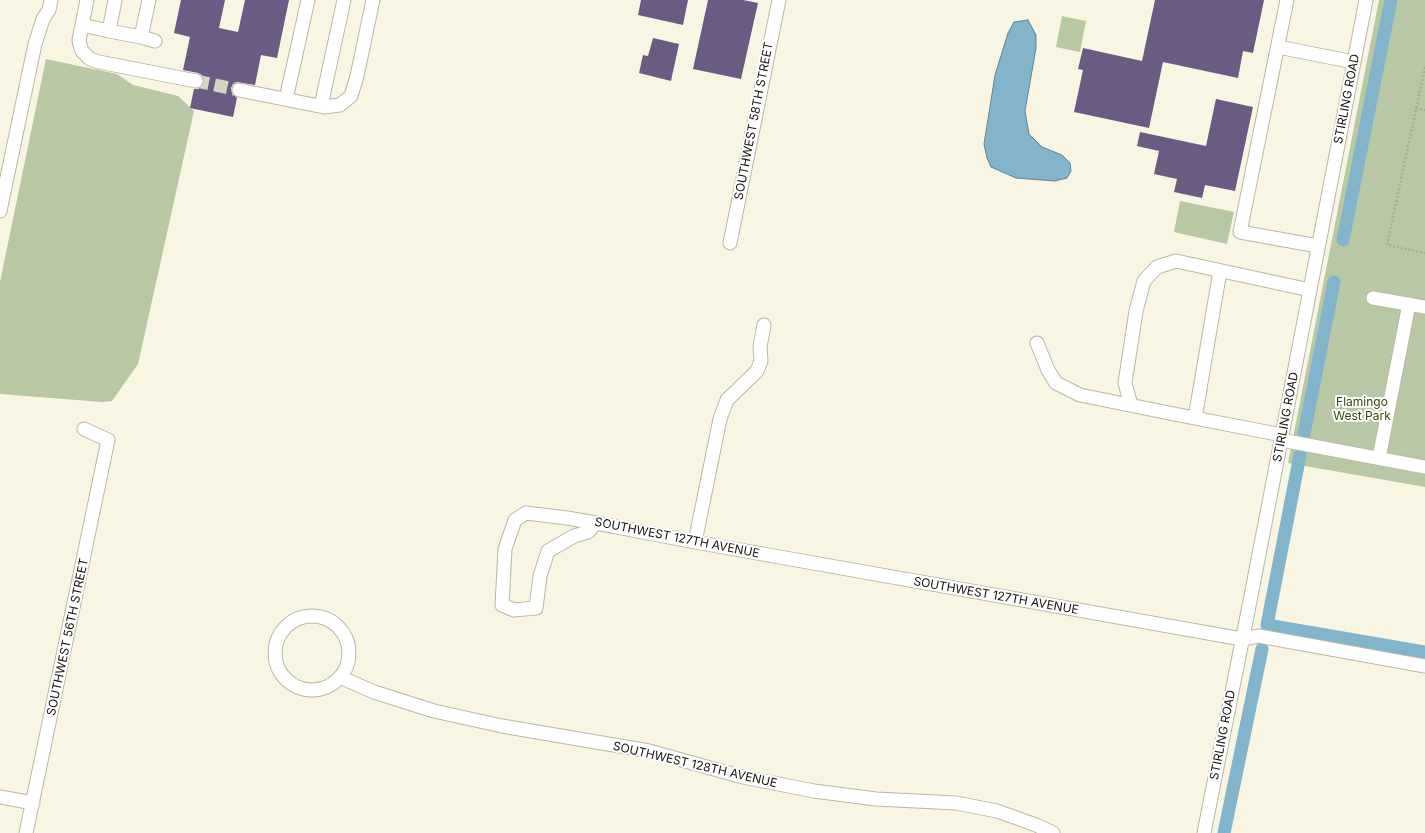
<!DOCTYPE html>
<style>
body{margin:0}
canvas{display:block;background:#f8f5e3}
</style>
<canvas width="1425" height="833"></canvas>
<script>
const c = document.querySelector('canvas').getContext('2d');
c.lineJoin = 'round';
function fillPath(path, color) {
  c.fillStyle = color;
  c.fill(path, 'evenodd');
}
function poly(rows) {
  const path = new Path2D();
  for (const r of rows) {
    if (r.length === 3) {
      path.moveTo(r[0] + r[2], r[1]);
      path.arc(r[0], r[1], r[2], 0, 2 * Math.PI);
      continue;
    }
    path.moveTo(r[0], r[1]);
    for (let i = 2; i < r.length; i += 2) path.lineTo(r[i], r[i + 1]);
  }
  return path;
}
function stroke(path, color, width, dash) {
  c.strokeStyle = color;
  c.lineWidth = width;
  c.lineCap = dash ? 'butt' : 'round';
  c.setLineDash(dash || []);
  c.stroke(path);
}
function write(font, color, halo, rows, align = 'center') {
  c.font = font + ' Inter,sans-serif';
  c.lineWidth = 4;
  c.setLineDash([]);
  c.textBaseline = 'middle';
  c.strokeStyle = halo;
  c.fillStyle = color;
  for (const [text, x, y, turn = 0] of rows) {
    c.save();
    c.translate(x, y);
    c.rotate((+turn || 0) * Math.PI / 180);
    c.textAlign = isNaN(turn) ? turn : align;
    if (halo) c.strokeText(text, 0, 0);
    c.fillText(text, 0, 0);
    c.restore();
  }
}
const green = poly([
 [1379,0,1425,0,1425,487,1288,463],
 [1062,16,1086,21,1080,52,1056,47],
 [46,59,117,74,133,85,178,96,194,111,138,364,112,401,102,402,0,394,0,282],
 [1180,201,1234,212,1227,244,1174,232]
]);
const water = poly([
 [1028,20,1036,35,1036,48,1025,111,1029,134,1042,147,1062,155,1070,163,1071,171,1067,178,1055,181,1016,178,991,167,987,158,984,144,995,75,1008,33,1014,22,1028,20]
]);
const canal = poly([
 [1343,240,1391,0],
 [1304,434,1334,282],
 [1300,455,1267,625,1425,652],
 [1224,833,1262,649]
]);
const building = poly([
 [181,0,225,0,219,28,238,32,245,0,289,0,277,58,261,55,255,85,237,82,233,84,231,88,232,93,237,98,233,117,190,108,194,89,198,89,202,87,204,83,204,79,202,75,198,73,183,70,190,37,174,33],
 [641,0,688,0,683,25,638,15],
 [708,0,743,0,758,3,741,79,693,69],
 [1155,0,1264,0,1253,53,1243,51,1238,78,1163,62,1149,128,1074,112,1083,70,1078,69,1083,48,1142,61],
 [653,38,679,44,671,81,639,73,643,55,648,56],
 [1216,99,1253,107,1235,191,1205,185,1202,198,1174,192,1177,179,1154,174,1159,151,1137,146,1140,132,1206,146]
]);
const minorTunnel = poly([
 [196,81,239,90]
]);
const path = poly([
 [1425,67,1387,245,1425,253],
 [1416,108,1425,110]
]);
const minor = poly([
 [87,0,82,25,109,31],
 [115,0,109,31,141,37,149,0],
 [1287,0,1240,232,1318,246],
 [82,25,79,40,80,45,82,51,90,59,99,62,196,81],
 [141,37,155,41],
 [1278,47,1354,62],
 [239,90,324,107,340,105,351,96,357,76,373,0],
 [286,99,308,0],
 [321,106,344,0],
 [0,211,35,44,43,19,49,10,51,0],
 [730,243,779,0],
 [1373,298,1425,307],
 [1037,343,1048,370,1056,383,1080,395,1174,414,1282,435],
 [1131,405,1125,383,1136,311,1144,281,1157,267,1176,261,1310,290],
 [1195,418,1220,271],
 [1281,440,1425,467],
 [1379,458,1409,304],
 [596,523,588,532,574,536,548,551,540,576,536,608,514,610,502,605,505,549,515,520,526,513,567,518,596,523,695,542,1242,639,1259,636,1425,666],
 [695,542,720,419,727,400,757,371,761,361,760,347,764,325],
 [312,653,37],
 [340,677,374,692,434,711,502,726,649,751,743,777,814,791,876,799,956,803,997,811,1036,825,1053,833],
 [0,797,33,803],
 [26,833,108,440,84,429],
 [1204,833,1250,601,1366,0]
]);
const streetNames = [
 ["STIRLING ROAD",1347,99,-79],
 ["SOUTHWEST 58TH STREET",754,121,-79],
 ["STIRLING ROAD",1286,417,-79],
 ["SOUTHWEST 127TH AVENUE",677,538,11],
 ["SOUTHWEST 127TH AVENUE",996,596,10],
 ["SOUTHWEST 56TH STREET",68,637,-78],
 ["STIRLING ROAD",1223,735,-79],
 ["SOUTHWEST 128TH AVENUE",695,765,13]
];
const parkNames = [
 ["Flamingo",1362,402],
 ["West Park",1362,416]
];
fillPath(green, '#b9c8a4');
fillPath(water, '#82b4cb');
stroke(water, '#618492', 1);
stroke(canal, '#82b4cb', 13);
fillPath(building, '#695b81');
stroke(minorTunnel, '#d6d3c3', 13, [13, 6]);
stroke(minor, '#bab7a5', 15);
stroke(path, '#adaa9c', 2.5, [2, 2]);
stroke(minor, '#fff', 13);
write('12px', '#15140e', '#fff', streetNames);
write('12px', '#344803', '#fff', parkNames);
</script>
